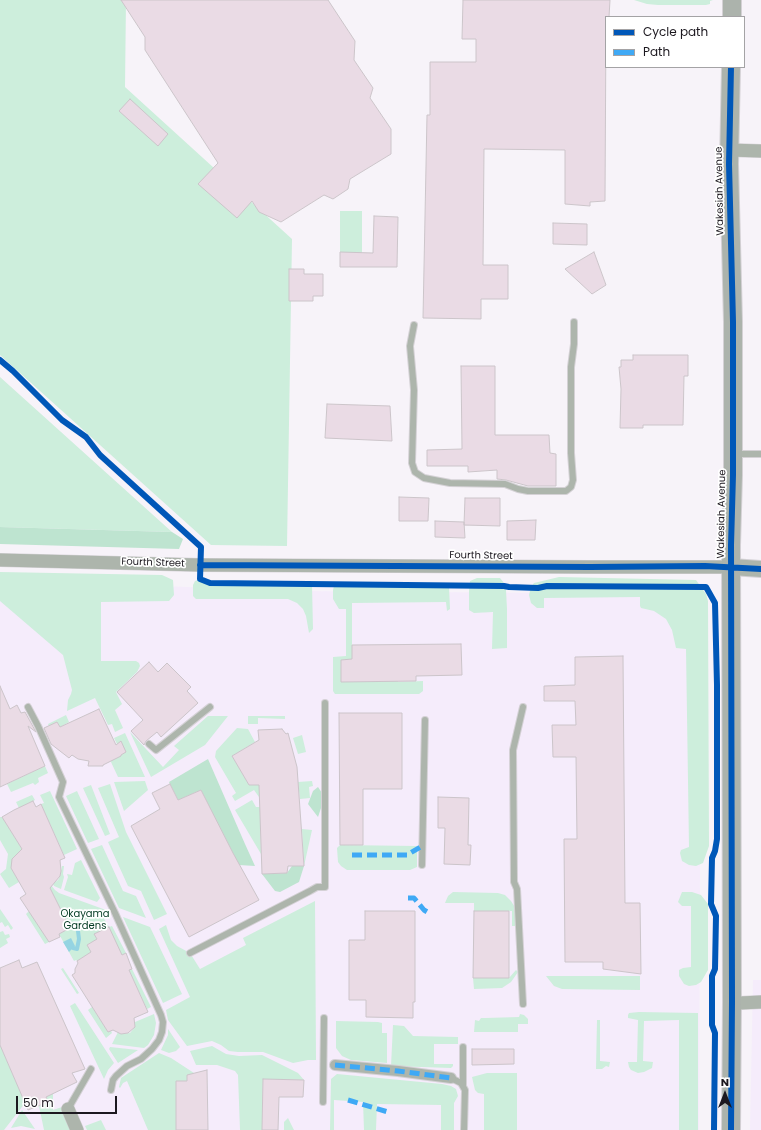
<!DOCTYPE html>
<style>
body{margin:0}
#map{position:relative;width:761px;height:1130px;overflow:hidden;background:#f7f3f9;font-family:Poppins,sans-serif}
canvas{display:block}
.legend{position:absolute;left:605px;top:16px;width:140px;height:52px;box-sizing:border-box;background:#fff;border:1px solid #a4a3a5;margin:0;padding:5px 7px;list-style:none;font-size:12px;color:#1c181f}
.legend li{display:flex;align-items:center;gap:8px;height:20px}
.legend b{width:20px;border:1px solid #a4a3a5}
.north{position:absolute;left:705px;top:1074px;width:40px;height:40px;-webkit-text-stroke:3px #fff;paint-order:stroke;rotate:0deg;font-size:11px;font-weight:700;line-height:16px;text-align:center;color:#1c181f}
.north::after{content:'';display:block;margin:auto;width:14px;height:18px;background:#1c181f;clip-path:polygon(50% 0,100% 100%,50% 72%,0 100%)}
.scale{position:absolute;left:16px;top:1096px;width:101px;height:18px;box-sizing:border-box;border:2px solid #1c181f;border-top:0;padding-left:5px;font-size:12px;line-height:14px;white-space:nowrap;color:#1c181f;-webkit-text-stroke:3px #fff;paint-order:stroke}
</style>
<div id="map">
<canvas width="761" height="1130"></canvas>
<ul class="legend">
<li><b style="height:5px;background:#0057b8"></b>Cycle path</li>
<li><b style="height:5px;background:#3fa9f5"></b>Path</li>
</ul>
<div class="north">N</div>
<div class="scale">50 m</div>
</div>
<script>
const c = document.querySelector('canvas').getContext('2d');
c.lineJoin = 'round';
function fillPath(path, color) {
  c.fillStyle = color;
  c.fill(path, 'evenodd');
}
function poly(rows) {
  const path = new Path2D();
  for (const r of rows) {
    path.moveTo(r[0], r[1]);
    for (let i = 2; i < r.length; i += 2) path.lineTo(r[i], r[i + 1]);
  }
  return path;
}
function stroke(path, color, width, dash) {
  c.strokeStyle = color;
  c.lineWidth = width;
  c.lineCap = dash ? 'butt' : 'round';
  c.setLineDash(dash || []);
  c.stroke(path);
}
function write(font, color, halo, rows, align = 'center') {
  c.font = font + ' Poppins,sans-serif';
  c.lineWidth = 3.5;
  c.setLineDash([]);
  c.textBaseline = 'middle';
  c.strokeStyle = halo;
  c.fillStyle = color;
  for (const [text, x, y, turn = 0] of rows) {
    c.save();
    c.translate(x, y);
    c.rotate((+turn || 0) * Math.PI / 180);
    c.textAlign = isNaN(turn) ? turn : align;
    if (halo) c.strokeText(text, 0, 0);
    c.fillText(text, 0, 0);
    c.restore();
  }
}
const built = poly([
 [0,580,295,591,683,594,701,608,699,1130,0,1130],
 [753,980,761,980,761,1130,750,1130]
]);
const green = poly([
 [0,0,126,0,125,87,292,239,287,546,211,545,0,355],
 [634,0,713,0,710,1,710,4,706,5,658,5,647,4],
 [340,211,362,211,362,259,340,259],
 [0,377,172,532,0,527],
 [0,572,162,575,173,580,174,595,169,601,101,602,101,661,136,661,139,663,140,666,137,672,116,692,122,704,115,710,123,728,115,732,112,724,108,725,95,698,67,711,68,700,71,694,72,690,63,655,0,601],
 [559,577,696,580,706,594,708,601,709,846,703,863,696,866,689,865,682,861,680,853,681,850,689,847,686,649,676,648,672,630,666,619,654,611,641,608,640,606,640,597,544,598,544,608,537,608,531,603,529,595,531,587,534,583],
 [477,578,500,578,504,583,506,590,507,609,507,648,492,649,493,612,474,613,469,610,469,591,470,581],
 [198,580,207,584,312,585,313,629,309,633,306,616,303,609,297,603,288,599,196,599,193,596,193,585,195,581],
 [334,586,449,586,450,609,447,611,446,602,352,603,352,659,341,660,341,682,384,682,384,675,398,675,398,682,423,681,423,691,419,694,335,694,333,691,333,657,346,656,346,609,339,609,333,599,333,590],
 [66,715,69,722,60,727,57,722,51,725,53,736,48,724],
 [208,716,228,716,205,745,151,777,130,732,163,767,179,750,174,746],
 [248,716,285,716,285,719,258,718,258,724,248,724],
 [237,728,248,729,255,742,232,756,249,785,259,785,259,797,254,790,235,801,232,796,236,793,215,757,216,751],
 [125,733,145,777,118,777,111,762,112,758,119,748,114,738],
 [302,735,306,752,298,754,293,738],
 [45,766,48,773,38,778,39,782,35,785,33,783,11,792,7,784],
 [145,781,148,790,124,811,114,782],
 [312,781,313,786,309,787,310,798,300,799,298,782],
 [110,784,126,832,167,914,154,920,141,891,128,886,108,842,119,837,98,788],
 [91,785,110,834,105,836,83,788],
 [50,791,77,849,64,855,41,804,44,803,40,795],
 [77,791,99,839,88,843,66,796],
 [32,795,35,800,19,808,16,802],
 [252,800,256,807,260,807,261,854,235,810],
 [0,817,2,817,25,854,11,868,19,882,9,888,0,874,6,869,8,854,0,840],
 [302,829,312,830,304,866],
 [102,845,123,891,136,896,146,918,119,908,91,849],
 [340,845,417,846,417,867,410,870,347,870,341,866,338,862,337,848],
 [81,860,100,898,97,902,64,890,68,877,67,874,72,875,75,863],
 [62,866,64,866,63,874,64,877,61,889,54,886,53,884,58,880,60,876],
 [51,885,55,890,59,893,106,910,108,915,103,917,109,927,112,926,126,953,122,955,95,934,97,941,94,941,87,945,91,952,77,961,76,960,74,961,59,934,70,928,49,886],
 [453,892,498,893,505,895,511,901,516,909,516,926,512,926,512,911,474,911,474,903,445,903,448,896],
 [682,892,692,892,701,895,708,904,708,970,701,982,696,985,689,986,684,984,679,976,679,970,683,968,691,967,691,906,682,906,678,902],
 [315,901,316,1060,308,1060,293,1063,263,1052,238,1052,229,1051,221,1045,212,1041,187,1046,168,1020,166,1010,190,997,159,929,166,925,171,940,177,946,190,953,200,969,246,945,243,938],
 [0,909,13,928,11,930,8,925,5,927,2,922,0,923],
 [29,911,49,942,45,944,26,914],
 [123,917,150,927,182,994,163,1003],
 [3,931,5,935,9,934,10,937,6,939,8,943,0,948,0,932],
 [63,968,79,993,77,994,61,969],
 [132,969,151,1007,147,1009,129,970],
 [516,970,518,972,511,982,502,988,474,989,473,978,509,978],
 [546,976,640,976,640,990,562,989,554,986],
 [75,1003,114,1063,108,1070,104,1079,70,1006],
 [92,1007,108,1032,111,1031,112,1033,106,1038,88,1010],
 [639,1012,698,1013,698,1130,679,1130,679,1020,644,1021,643,1061,653,1062,652,1068,644,1072,638,1073,631,1070,629,1067,628,1062,637,1062,638,1020,628,1018,628,1015,629,1013],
 [154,1014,156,1023,154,1035,148,1045,144,1048,112,1044,118,1032,121,1034,130,1033,135,1027,135,1022],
 [520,1014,524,1015,528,1019,528,1024,518,1024,518,1032,474,1032,475,1020,479,1021,481,1018,485,1018,519,1017],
 [597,1020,600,1020,600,1061,610,1062,609,1067,606,1066,602,1069,596,1069],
 [336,1021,378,1022,382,1023,382,1033,387,1033,387,1063,351,1060,342,1056,336,1048],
 [393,1025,404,1026,413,1036,458,1037,458,1044,434,1044,434,1064,453,1064,453,1066,451,1068,391,1066],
 [168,1029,180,1047,176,1051,169,1053,161,1050,168,1035],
 [0,1045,25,1103,4,1130,0,1130],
 [212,1046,226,1054,239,1056,262,1055,298,1073,304,1080,263,1079,262,1130,240,1130,238,1075,235,1071,217,1065,196,1065,190,1051],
 [110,1047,138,1050,118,1063,109,1049],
 [159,1053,171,1058,194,1073,187,1081,176,1081,176,1130,148,1130,127,1081,123,1083,120,1088,119,1087,121,1078,127,1074],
 [487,1073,517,1073,517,1130,484,1130,484,1094,478,1093,475,1090,472,1077],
 [337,1074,442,1084,451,1086,456,1089,458,1096,454,1103,454,1130,441,1130,441,1105,377,1104,376,1130,364,1130,363,1102,334,1100,334,1130,330,1130,331,1079],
 [53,1093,53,1110,62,1107,72,1130,44,1130,39,1106,48,1102,46,1097],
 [22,1110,35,1129,21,1126,11,1128],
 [288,1118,294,1130,284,1130,284,1122],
 [101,1120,106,1130,87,1130,85,1126]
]);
const forest = poly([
 [0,527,172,532,183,539,179,549,0,544],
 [208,759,245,844,255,866,239,865,201,790,178,800,169,782],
 [318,787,322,793,322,805,318,817,308,804,313,791],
 [292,866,304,866,299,882,280,892,275,891,262,874,287,873]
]);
const water = poly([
 [71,938,75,946,69,952,63,942]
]);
const stream = poly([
 [73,948,77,949,79,939,77,923]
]);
const building = poly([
 [121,0,328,0,355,41,354,60,373,88,370,98,391,129,391,154,350,179,348,189,333,199,324,195,281,222,259,212,252,201,237,218,198,184,218,163,145,50,145,37,121,0],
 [463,0,610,0,609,17,606,17,605,201,590,202,590,206,565,204,565,150,484,149,483,265,508,265,508,299,481,299,481,319,423,318,427,115,430,115,430,62,476,62,476,39,462,39,463,0],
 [130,99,168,134,158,146,119,111,130,99],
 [374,216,398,217,397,267,340,267,340,252,373,253,374,216],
 [553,223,587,224,587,245,553,244,553,223],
 [594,252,606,285,592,294,565,269,594,252],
 [289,269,304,269,304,274,323,274,323,296,313,296,313,301,289,301,289,269],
 [633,355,688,355,688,376,684,376,683,425,643,425,643,428,620,428,621,389,619,367,621,367,621,360,633,360,633,355],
 [461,366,495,366,495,435,549,435,550,453,556,454,556,486,528,486,506,480,497,479,497,470,468,472,468,466,427,466,427,450,462,449,461,366],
 [327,404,390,406,392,441,325,438,327,404],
 [399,497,429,498,428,521,399,521,399,497],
 [465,498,500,498,500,526,464,525,465,498],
 [536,520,535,540,507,540,507,521,536,520],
 [435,521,464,522,465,538,435,537,435,521],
 [461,644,462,675,416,676,416,681,341,682,341,660,352,659,352,645,461,644],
 [623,656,625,903,640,903,641,974,603,969,603,962,565,962,564,839,577,839,576,757,553,757,552,725,576,725,575,701,544,701,544,686,575,685,575,657,623,656],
 [149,662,158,672,167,663,191,687,187,691,198,703,161,737,157,732,146,741,144,745,131,731,143,720,117,692,149,662],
 [0,686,10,709,17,705,21,713,25,712,36,732,28,726,45,766,0,787,0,686],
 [99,709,116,745,121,741,126,752,121,755,121,756,103,765,103,766,88,766,89,761,78,759,72,755,69,758,51,744,44,728,57,722,60,727,99,709],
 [339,713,402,713,402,789,363,789,363,845,340,845,339,713],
 [282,729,286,734,288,733,297,767,304,866,288,866,287,873,262,874,259,785,249,785,232,756,259,740,258,730,282,729],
 [170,784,178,800,201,790,233,853,259,900,189,937,131,826,160,809,152,793,170,784],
 [438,797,469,798,468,845,471,845,470,865,444,864,445,828,438,828,438,797],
 [33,801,36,807,41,804,65,858,60,860,61,871,60,876,50,888,70,928,59,934,60,937,49,942,20,898,26,894,11,868,12,859,22,849,2,817,14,810,33,801],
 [365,911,415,911,415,1002,413,1002,413,1018,366,1017,366,1000,349,1000,349,940,365,940,365,911],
 [474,911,509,911,509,978,473,978,474,911],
 [109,927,122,955,126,953,132,969,129,970,148,1012,134,1018,135,1027,128,1033,121,1034,113,1030,108,1032,72,975,75,973,75,969,78,963,77,961,91,952,87,945,97,939,94,934,109,927],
 [19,960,22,968,37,962,85,1069,72,1073,77,1082,46,1097,48,1102,28,1110,0,1045,0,968,19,960],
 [472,1049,514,1049,514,1064,472,1065,472,1049],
 [207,1070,208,1130,176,1130,176,1081,187,1081,187,1075,207,1070],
 [263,1079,304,1080,303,1097,279,1097,278,1130,262,1130,263,1079]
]);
const service = poly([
 [414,325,410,346,414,390,412,463,415,472,424,478,450,483,505,484,518,489,528,491,566,491,571,487,573,480,571,453,571,367,574,344,574,322],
 [735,454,761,454],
 [28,707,38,726,63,782,59,797,115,913,161,1015,163,1022,162,1032,159,1040,152,1049,141,1059,127,1066,116,1076,113,1080,111,1090],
 [523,707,513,750,514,882,517,889,523,1004],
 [149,744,156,750,210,707],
 [422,865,425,720],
 [190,953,310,891,317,887,325,887,325,703],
 [451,1078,461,1083,465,1090,464,1130],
 [463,1086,463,1047],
 [323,1102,324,1018],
 [68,1109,91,1069]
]);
const pedestrian = poly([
 [335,1065,398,1071,451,1078]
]);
const minor = poly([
 [729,150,761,151],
 [0,560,200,565,590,567,732,567],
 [732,1001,740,1003,761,1002],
 [68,1109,77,1130]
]);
const tertiary = poly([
 [732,567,761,569]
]);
const secondary = poly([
 [732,17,732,0],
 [731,67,729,164,733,322,733,475,731,545,732,1001,731,1130]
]);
const quiet = poly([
 [352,855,407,855,422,846],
 [408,898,414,898,424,910,429,913],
 [335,1065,398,1071,451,1078],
 [348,1100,388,1112]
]);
const cycleway = poly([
 [731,67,729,164,733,322,733,475,731,545,732,1001,731,1130],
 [0,360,13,371,62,420,86,437,100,455,201,547,200,579,210,583,504,586,509,587,538,588,547,586,706,587,715,603,717,685,717,839,715,851,712,858,711,904,716,916,715,969,712,976,712,1025,715,1033,714,1130],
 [200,565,590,567,705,566,761,569]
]);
const streetNames = [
 ["Wakesiah Avenue",720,191,-91],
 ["Wakesiah Avenue",722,514,-89],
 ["Fourth Street",481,556,1],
 ["Fourth Street",153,563,2]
];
const parkNames = [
 ["Okayama",85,914],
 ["Gardens",85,926]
];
fillPath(built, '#f5ecfb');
fillPath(green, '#cdeedc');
fillPath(forest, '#bee4d0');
fillPath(water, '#95d4e2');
stroke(stream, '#95d4e2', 4);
fillPath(building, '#eadbe5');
stroke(building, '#ccc5ca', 1);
stroke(service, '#d4d1d5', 8);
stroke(pedestrian, '#d4d1d5', 12);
stroke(minor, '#d4d1d5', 14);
stroke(tertiary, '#d4d1d5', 18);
stroke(secondary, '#d4d1d5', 20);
stroke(service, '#adb5ac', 6);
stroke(pedestrian, '#adb5ac', 10);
stroke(minor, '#adb5ac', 13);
stroke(tertiary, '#adb5ac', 16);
stroke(secondary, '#acb3ac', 18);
stroke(quiet, '#3fa9f5', 5, [10, 5]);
stroke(cycleway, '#0057b8', 6);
write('10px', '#1c181f', '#fff', streetNames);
write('10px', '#003921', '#fff', parkNames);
</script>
